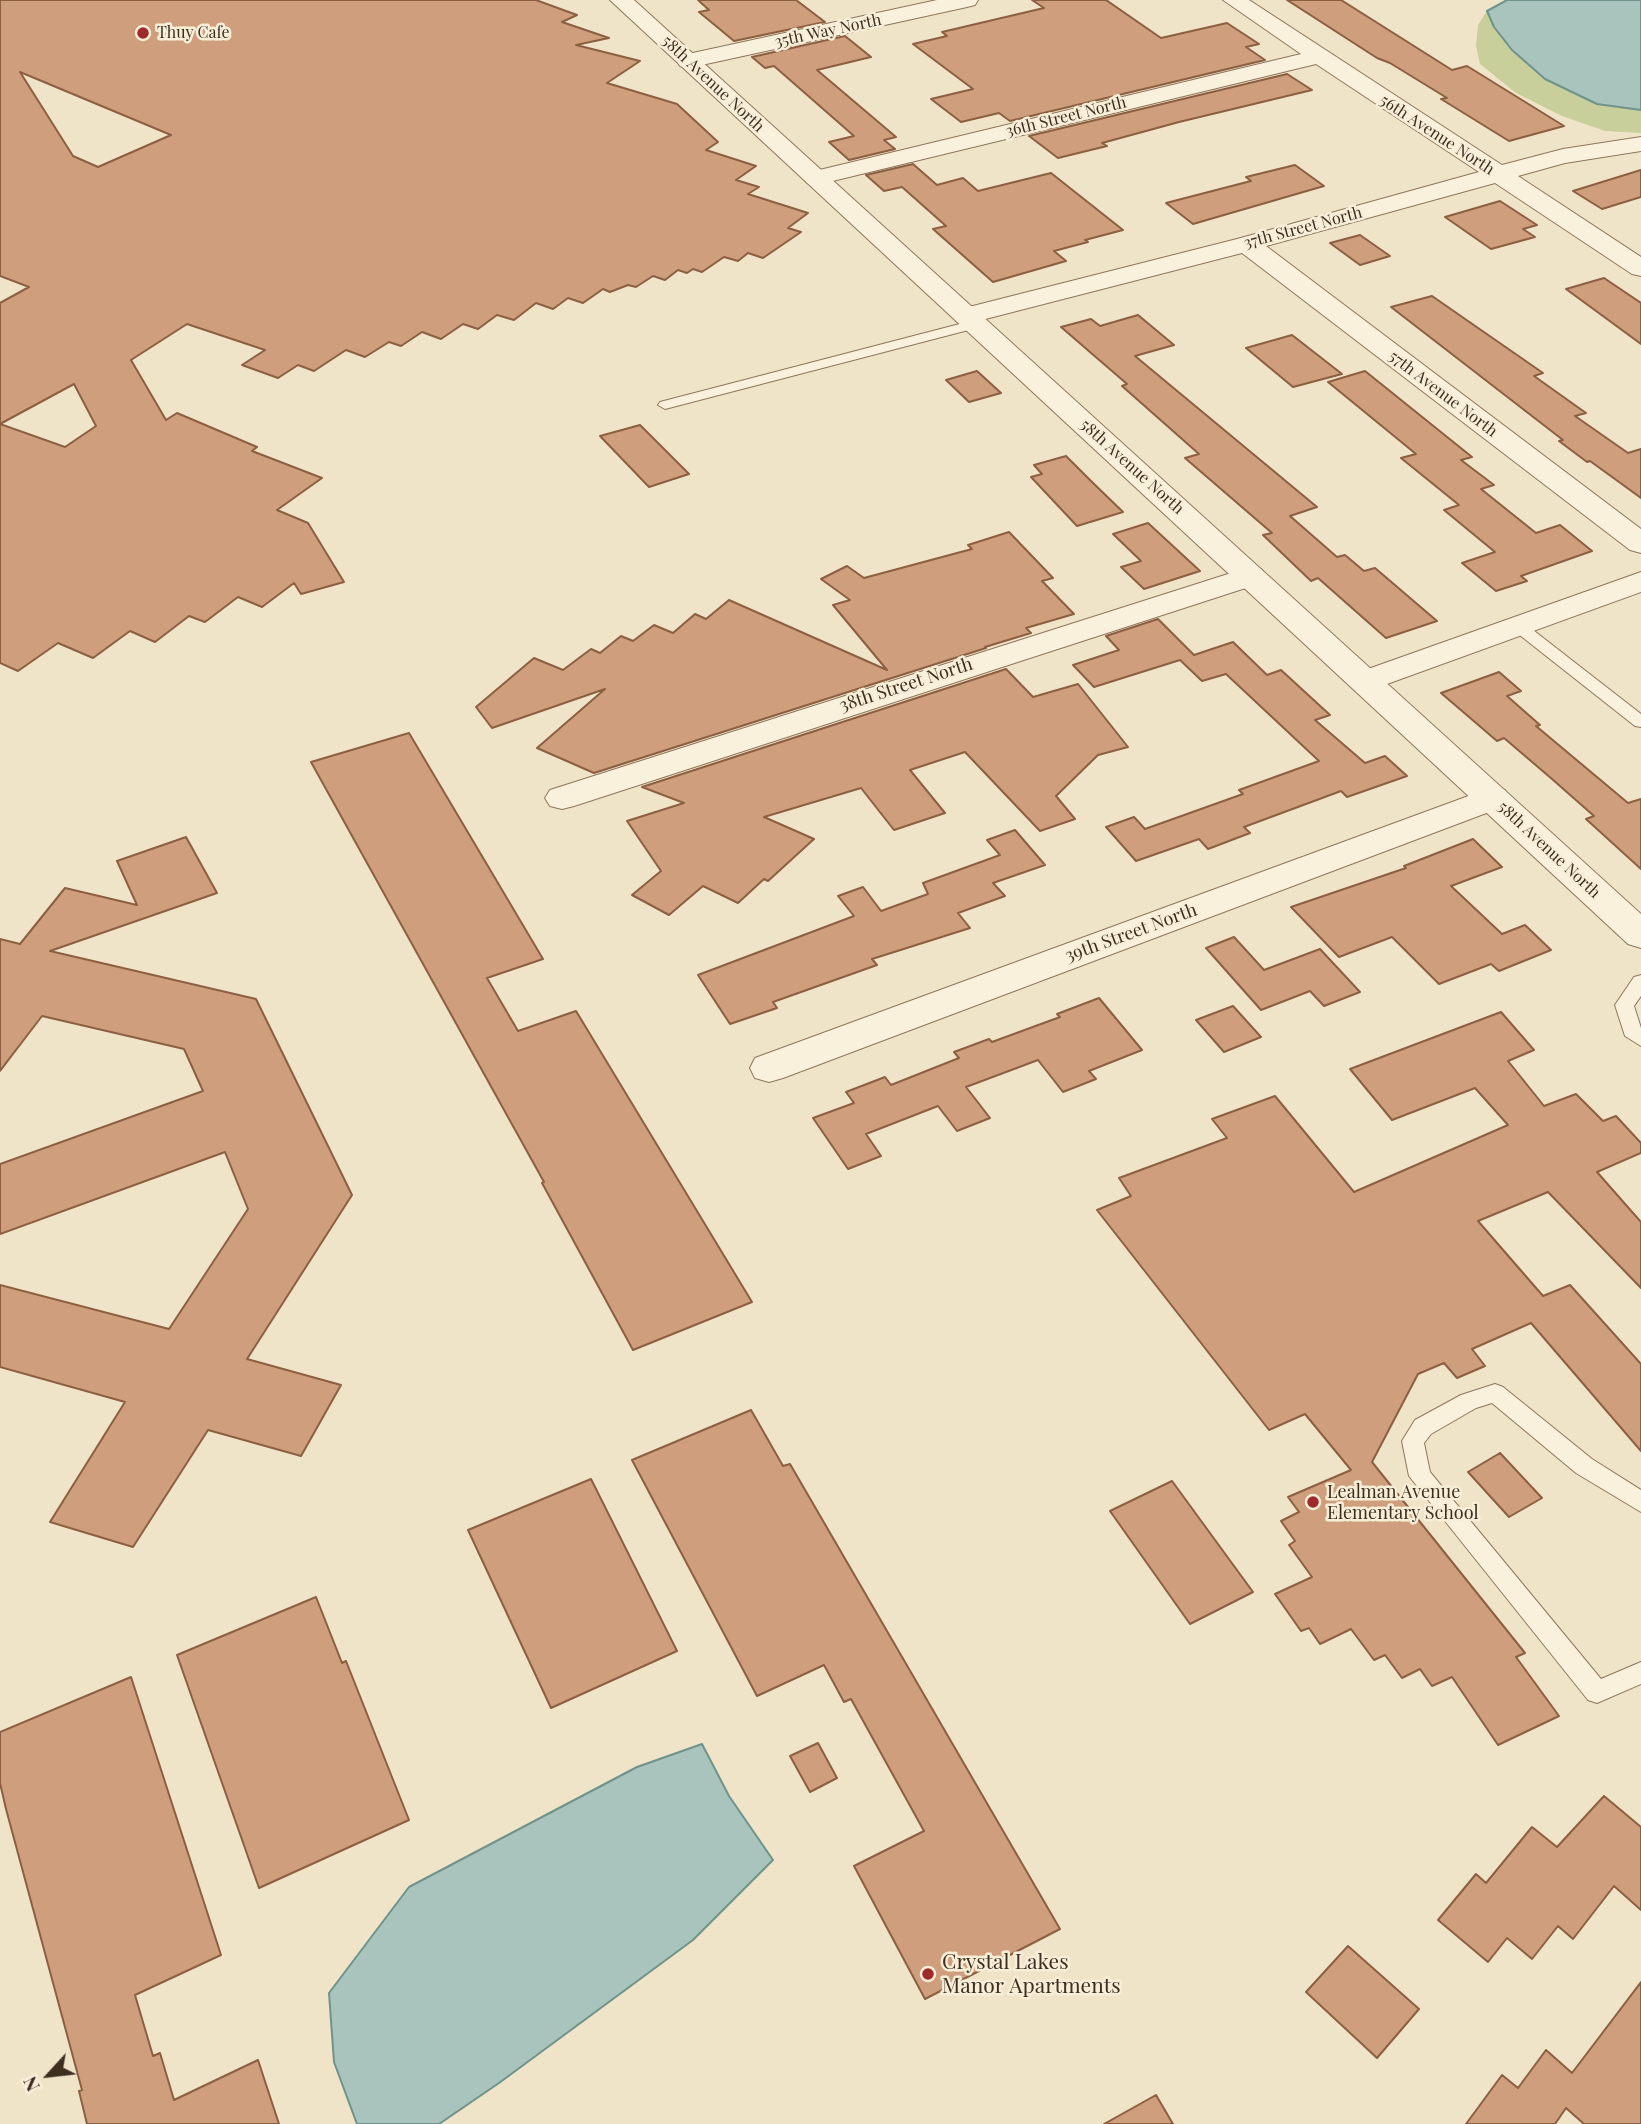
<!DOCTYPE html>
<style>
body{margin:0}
#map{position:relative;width:1641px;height:2124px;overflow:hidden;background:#f0e4c8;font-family:"Playfair Display",serif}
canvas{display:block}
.north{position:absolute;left:14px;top:2040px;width:70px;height:70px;-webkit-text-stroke:5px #f7eed8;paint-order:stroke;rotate:243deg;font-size:19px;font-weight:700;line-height:28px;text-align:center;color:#3d2e20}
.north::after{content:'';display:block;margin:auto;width:24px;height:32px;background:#3d2e20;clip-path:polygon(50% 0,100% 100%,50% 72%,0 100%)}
</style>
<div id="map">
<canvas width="1641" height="2124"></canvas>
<div class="north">N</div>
</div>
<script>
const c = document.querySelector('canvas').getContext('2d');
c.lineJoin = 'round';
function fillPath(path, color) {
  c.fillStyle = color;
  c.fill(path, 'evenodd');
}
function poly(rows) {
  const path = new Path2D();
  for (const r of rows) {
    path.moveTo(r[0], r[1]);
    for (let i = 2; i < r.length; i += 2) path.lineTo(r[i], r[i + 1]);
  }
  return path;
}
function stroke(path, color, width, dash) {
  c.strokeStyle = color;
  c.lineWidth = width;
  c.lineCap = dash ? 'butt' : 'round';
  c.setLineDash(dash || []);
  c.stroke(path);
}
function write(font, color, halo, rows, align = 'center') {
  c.font = font + ' "Playfair Display",serif';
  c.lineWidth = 5;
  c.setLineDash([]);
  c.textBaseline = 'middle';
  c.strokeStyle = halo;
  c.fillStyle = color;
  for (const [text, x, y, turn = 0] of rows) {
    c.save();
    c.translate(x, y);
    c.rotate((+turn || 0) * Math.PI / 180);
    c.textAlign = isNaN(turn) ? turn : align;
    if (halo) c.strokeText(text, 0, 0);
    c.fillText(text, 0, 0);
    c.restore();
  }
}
const green = poly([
 [1487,11,1494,27,1597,104,1641,110,1641,133,1605,131,1562,116,1516,93,1480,64,1476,46,1478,25]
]);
const water = poly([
 [1507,0,1641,0,1641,110,1597,104,1545,79,1512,50,1494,27,1487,11,1507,0],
 [702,1744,729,1796,773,1860,693,1940,499,2083,439,2124,357,2124,334,2062,329,1993,409,1887,637,1767,702,1744]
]);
const building = poly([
 [0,0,536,0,577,15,562,22,609,38,576,45,640,61,607,83,677,104,718,142,706,150,756,166,736,180,759,187,748,194,808,213,788,228,801,232,763,258,748,253,738,261,724,257,702,272,693,269,687,273,678,270,665,280,653,276,636,287,628,285,610,292,603,289,583,303,568,298,553,309,536,303,514,320,497,315,478,329,463,324,441,339,422,332,401,346,389,342,365,357,346,350,314,371,298,365,278,378,242,365,265,350,187,324,131,360,166,420,177,413,257,447,252,451,322,478,277,510,308,523,344,582,301,594,294,583,262,607,238,597,205,622,189,616,155,642,130,631,93,658,58,643,18,671,0,663,0,424,65,447,96,426,74,384,0,424,0,303,29,287,0,276,0,0],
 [20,72,171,135,98,167,73,156,20,72],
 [698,0,796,0,825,22,734,41,699,12,709,10,698,0],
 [1032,0,1106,0,1161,38,1227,23,1259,44,1246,47,1265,60,1010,121,999,113,961,122,931,99,973,89,913,44,947,36,942,32,1044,8,1032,0],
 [1287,0,1341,0,1452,70,1467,66,1564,126,1509,141,1441,99,1447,98,1390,63,1377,58,1287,0],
 [845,36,871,57,817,70,896,137,884,140,895,149,849,160,829,142,854,136,774,66,765,68,752,57,845,36],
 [1287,74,1312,90,1179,122,1102,143,1107,146,1058,158,1029,136,1287,74],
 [913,164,937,185,963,178,978,191,1051,173,1123,230,1085,240,1088,242,1054,251,1066,261,993,282,933,229,946,226,902,187,884,191,866,175,913,164],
 [1295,165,1324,186,1193,224,1166,203,1251,181,1246,177,1295,165],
 [1641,170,1641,197,1602,209,1573,191,1641,170],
 [1500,201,1537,225,1523,229,1535,237,1491,249,1445,217,1500,201],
 [1360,235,1390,256,1360,265,1330,243,1360,235],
 [1604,278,1641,303,1641,344,1566,289,1604,278],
 [1432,296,1543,373,1534,376,1586,413,1575,416,1628,453,1641,449,1641,498,1590,461,1587,462,1559,441,1563,440,1391,307,1432,296],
 [1138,315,1174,345,1135,356,1317,507,1290,516,1337,557,1345,555,1364,571,1375,568,1437,621,1386,638,1318,578,1311,581,1263,535,1272,533,1185,458,1199,454,1122,386,1127,384,1061,327,1091,319,1100,326,1138,315],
 [1292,335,1342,374,1293,387,1246,348,1292,335],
 [977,371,1001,393,969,402,946,380,977,371],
 [1365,371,1472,457,1461,460,1494,485,1481,489,1536,533,1560,525,1592,551,1521,576,1527,581,1496,591,1462,563,1495,552,1444,510,1459,505,1401,458,1416,454,1328,382,1365,371],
 [640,425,689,474,649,487,600,436,640,425],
 [1066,456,1091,481,1123,512,1077,526,1031,477,1042,474,1034,465,1066,456],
 [1148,523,1200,571,1144,589,1121,567,1141,561,1113,534,1148,523],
 [1009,532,1053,578,1042,581,1074,614,1026,628,1031,633,985,647,986,648,594,773,537,748,605,689,492,728,476,707,534,658,563,670,591,649,600,653,621,636,633,641,654,625,673,633,695,614,706,619,729,600,887,670,833,605,850,600,821,579,847,566,864,578,972,549,968,545,1009,532],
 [1158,619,1194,655,1233,642,1267,675,1281,670,1330,715,1315,720,1365,763,1385,756,1407,776,1347,797,1341,791,1244,827,1250,833,1208,849,1199,839,1136,861,1106,827,1134,817,1145,829,1243,794,1239,790,1319,761,1226,674,1202,681,1180,660,1094,687,1073,665,1119,650,1106,636,1158,619],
 [1006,669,1033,697,1078,684,1128,747,1098,755,1056,796,1075,819,1040,831,965,752,910,770,945,813,894,830,861,788,764,817,814,839,768,881,764,879,738,903,703,886,669,915,632,895,661,871,627,821,684,803,642,787,1006,669],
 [1499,672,1521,691,1507,696,1540,725,1536,726,1628,803,1641,799,1641,869,1586,819,1594,816,1552,779,1504,738,1497,741,1441,693,1499,672],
 [409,733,543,959,487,978,518,1031,576,1011,752,1302,633,1350,542,1183,544,1182,311,762,409,733],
 [1015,830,1045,865,993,883,1005,896,958,913,970,928,872,959,877,965,773,1002,777,1008,730,1024,698,975,854,916,838,896,863,887,881,911,928,894,923,883,1000,855,987,840,1015,830],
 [186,837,217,893,50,951,256,999,352,1195,247,1359,341,1385,301,1456,208,1430,133,1547,50,1522,125,1402,0,1367,0,1285,169,1329,248,1209,225,1152,0,1234,0,1164,203,1091,184,1049,42,1016,0,1071,0,939,20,944,65,888,137,905,117,861,186,837],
 [1473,839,1502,867,1451,886,1502,934,1525,925,1551,950,1499,971,1491,964,1439,984,1392,937,1339,957,1291,907,1406,868,1404,866,1473,839],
 [1234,937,1264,970,1320,949,1360,992,1324,1006,1310,991,1261,1010,1206,948,1234,937],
 [1099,998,1142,1050,1089,1071,1096,1079,1063,1092,1038,1060,966,1087,990,1118,957,1131,938,1106,866,1134,881,1156,848,1169,813,1118,854,1103,846,1092,885,1077,891,1085,959,1058,954,1052,989,1039,992,1042,1060,1017,1057,1014,1099,998],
 [1233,1006,1261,1037,1224,1052,1196,1020,1233,1006],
 [1501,1012,1534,1050,1508,1061,1544,1106,1576,1094,1603,1121,1616,1116,1641,1143,1641,1153,1597,1172,1641,1222,1641,1288,1548,1192,1478,1221,1543,1296,1570,1285,1641,1364,1641,1451,1531,1323,1472,1349,1485,1366,1457,1378,1444,1363,1418,1374,1372,1462,1525,1653,1516,1657,1559,1716,1498,1745,1452,1677,1432,1686,1420,1669,1402,1678,1385,1655,1374,1660,1351,1629,1320,1644,1309,1628,1301,1631,1275,1594,1312,1577,1289,1545,1295,1541,1281,1521,1299,1512,1288,1497,1351,1470,1305,1414,1269,1430,1097,1210,1131,1196,1119,1178,1227,1138,1212,1119,1275,1096,1354,1192,1508,1125,1475,1088,1392,1120,1350,1069,1501,1012],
 [751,1410,783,1466,790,1464,1060,1929,925,1999,854,1866,924,1831,851,1699,844,1702,824,1665,757,1696,632,1460,751,1410],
 [1500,1453,1542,1498,1509,1517,1468,1472,1500,1453],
 [591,1479,677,1651,551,1708,468,1530,591,1479],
 [1172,1481,1253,1592,1190,1624,1110,1511,1172,1481],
 [316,1597,342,1663,346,1661,409,1820,259,1888,177,1655,316,1597],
 [131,1677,221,1955,135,1995,153,2056,160,2053,174,2100,258,2060,279,2124,87,2124,79,2091,82,2090,6,1809,0,1783,0,1732,131,1677],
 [818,1743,837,1778,810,1792,790,1756,818,1743],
 [1604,1796,1641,1827,1641,1910,1614,1886,1573,1939,1558,1926,1532,1959,1507,1938,1488,1962,1438,1920,1476,1874,1486,1883,1532,1827,1557,1847,1604,1796],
 [1348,1946,1419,2009,1377,2058,1306,1992,1348,1946],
 [1641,1982,1641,2124,1584,2124,1566,2108,1555,2124,1466,2124,1502,2075,1518,2088,1546,2050,1572,2073,1641,1982],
 [1156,2095,1173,2124,1104,2124,1156,2095]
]);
const service = poly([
 [975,320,980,321,980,327,665,409,658,405,660,402,975,320],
 [1518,621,1524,623,1641,714,1641,727,1635,726,1512,629,1510,626,1512,623,1518,621],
 [1641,975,1641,996,1634,1006,1641,1028,1641,1046,1625,1036,1615,1005,1634,977,1641,975],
 [1495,1384,1503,1387,1592,1459,1641,1490,1641,1512,1576,1473,1492,1403,1476,1408,1431,1434,1424,1443,1430,1472,1601,1679,1641,1662,1641,1684,1597,1703,1588,1700,1409,1476,1402,1441,1415,1420,1461,1395,1495,1384]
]);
const minor = poly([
 [937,0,978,0,975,5,967,7,688,68,680,66,677,61,680,56,688,54,937,0],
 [1223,0,1249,0,1502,165,1563,149,1641,137,1641,151,1565,163,1518,176,1641,257,1641,276,1632,274,1495,183,1266,246,1641,529,1641,553,1630,550,1242,253,966,324,957,322,953,316,957,310,1237,239,1479,172,1316,64,816,185,807,183,804,178,807,173,1301,54,1223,0],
 [1250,567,1261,569,1265,576,1261,583,574,806,562,809,550,806,545,798,550,790,1250,567],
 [1641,572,1641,592,1376,688,1365,691,1354,688,1349,681,1354,674,1641,572],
 [1493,787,1505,790,1510,798,1505,806,783,1078,769,1082,755,1078,750,1068,755,1058,1493,787]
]);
const tertiary = poly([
 [610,0,634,0,1641,914,1641,948,1628,944,610,0]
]);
const markers = [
 [143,33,7,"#9e2a2b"],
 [1313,1502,7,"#9e2a2b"],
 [928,1974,7,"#9e2a2b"]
];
const farStreetnames = [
 ["35th Way North",828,31,-12],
 ["58th Avenue North",713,84,43],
 ["36th Street North",1066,117,-14],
 ["56th Avenue North",1437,135,33],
 ["37th Street North",1303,228,-15],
 ["57th Avenue North",1443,394,37],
 ["58th Avenue North",1132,467,42],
 ["58th Avenue North",1549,850,43]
];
const farPoinames = [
 ["Thuy Cafe",157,33]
];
const streetNames = [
 ["38th Street North",906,685,-18],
 ["39th Street North",1131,933,-20]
];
const poiNames = [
 ["Lealman Avenue",1327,1492],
 ["Elementary School",1327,1513]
];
const nearPoinames = [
 ["Crystal Lakes",942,1962],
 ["Manor Apartments",942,1986]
];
fillPath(green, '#c9cf9b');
fillPath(water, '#a9c4bc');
stroke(water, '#6f938a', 2);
fillPath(building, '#cf9f7d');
stroke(building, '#8d5f41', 2);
stroke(service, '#8d765c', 2);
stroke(minor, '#8d765c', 2);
stroke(tertiary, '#8d765c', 2);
fillPath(service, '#faf1dc');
fillPath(minor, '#faf1dc');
fillPath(tertiary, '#faf1dc');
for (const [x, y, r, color] of markers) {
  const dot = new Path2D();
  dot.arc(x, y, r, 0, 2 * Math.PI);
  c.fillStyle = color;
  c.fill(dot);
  stroke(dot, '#f7eed8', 2.5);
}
write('16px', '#3d2e20', '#f7eed8', farStreetnames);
write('16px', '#3d2e20', '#f7eed8', farPoinames, 'left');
write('18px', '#3d2e20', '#f7eed8', streetNames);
write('18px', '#3d2e20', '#f7eed8', poiNames, 'left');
write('21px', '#3d2e20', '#f7eed8', nearPoinames, 'left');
</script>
